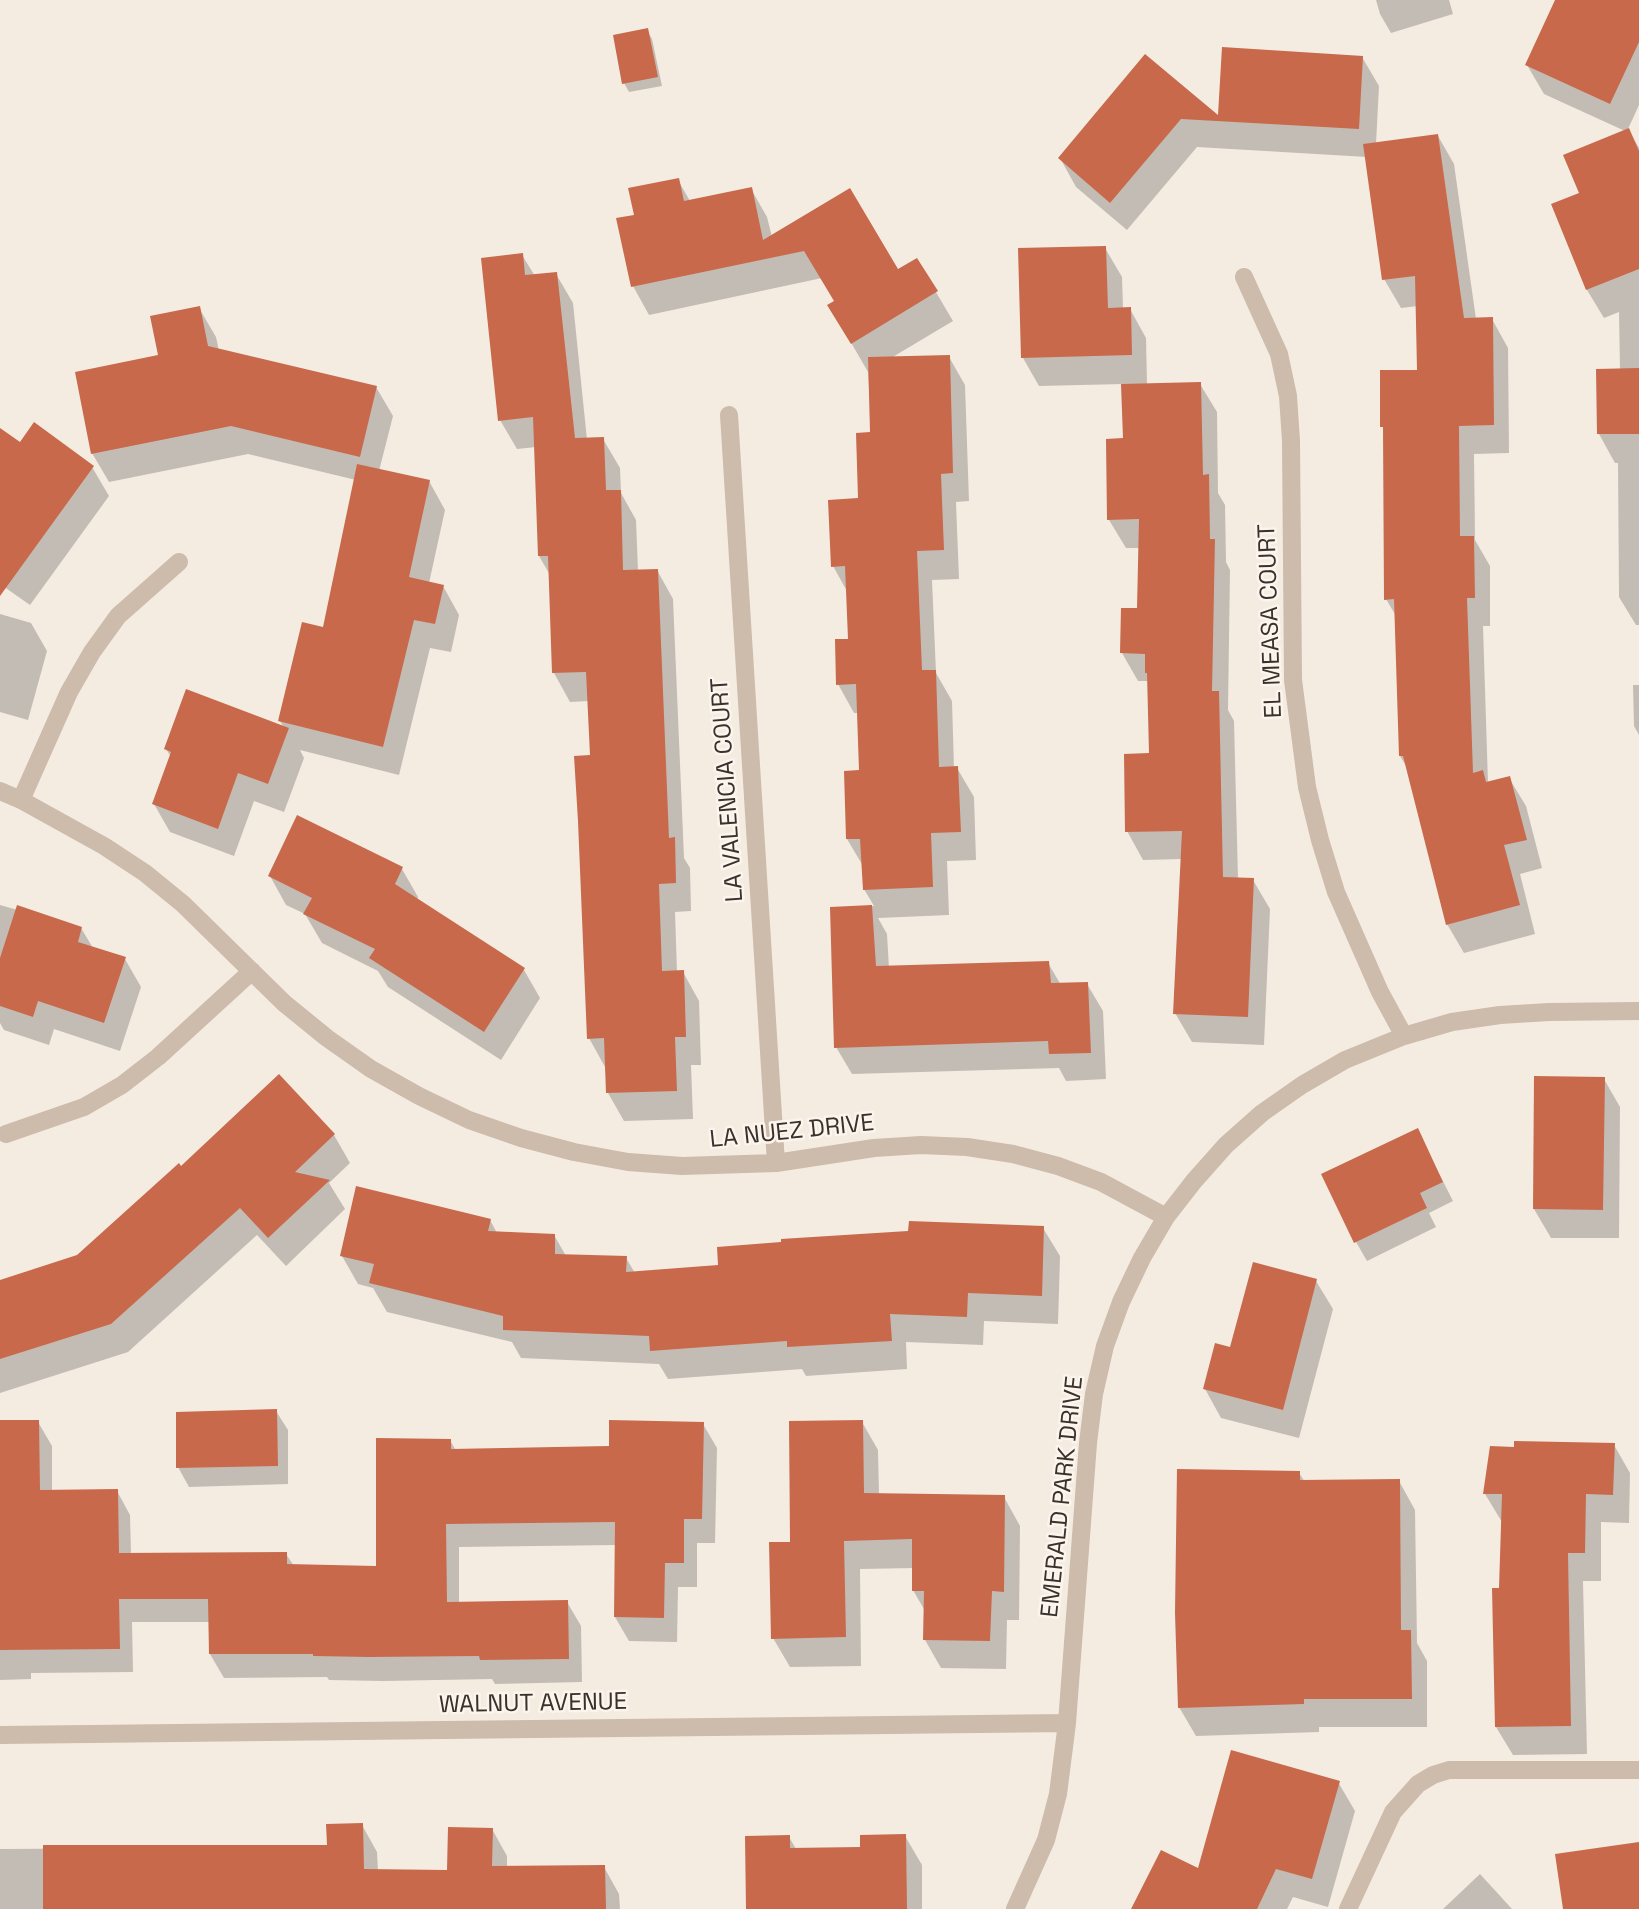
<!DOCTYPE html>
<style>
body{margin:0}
canvas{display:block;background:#f4ebe1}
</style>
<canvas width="1639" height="1909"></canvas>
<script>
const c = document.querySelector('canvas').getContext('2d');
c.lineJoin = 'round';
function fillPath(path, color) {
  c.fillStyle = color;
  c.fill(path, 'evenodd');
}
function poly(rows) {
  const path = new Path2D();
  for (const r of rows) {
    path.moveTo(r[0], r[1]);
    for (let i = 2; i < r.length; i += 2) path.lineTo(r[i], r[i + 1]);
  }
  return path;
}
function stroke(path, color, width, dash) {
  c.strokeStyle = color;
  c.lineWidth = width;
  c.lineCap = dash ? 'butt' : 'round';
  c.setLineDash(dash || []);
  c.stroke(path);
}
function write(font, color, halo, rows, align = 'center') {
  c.font = font + ' "Space Grotesk",sans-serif';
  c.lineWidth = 5;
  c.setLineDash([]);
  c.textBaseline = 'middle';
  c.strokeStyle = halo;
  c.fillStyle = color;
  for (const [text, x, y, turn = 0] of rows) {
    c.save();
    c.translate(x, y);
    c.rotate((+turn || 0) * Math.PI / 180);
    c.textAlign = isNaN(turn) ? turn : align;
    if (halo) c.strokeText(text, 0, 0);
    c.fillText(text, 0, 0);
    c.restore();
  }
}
const shadow = poly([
 [1376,0,1449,0,1453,14,1391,33,1380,14],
 [1557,0,1639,0,1639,105,1628,129,1639,148,1639,625,1636,625,1619,597,1618,463,1615,463,1599,434,1620,370,1619,312,1604,318,1587,290,1554,205,1581,194,1625,131,1544,94,1527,65],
 [647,30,652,39,662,86,629,92,624,83],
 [1145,56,1219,119,1362,57,1379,86,1376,144,1438,136,1454,164,1476,319,1492,319,1508,348,1509,453,1474,454,1475,540,1490,566,1490,626,1483,626,1488,783,1509,778,1526,806,1542,868,1520,874,1535,934,1464,953,1447,924,1408,769,1400,756,1396,616,1386,599,1385,431,1382,426,1419,372,1418,306,1401,308,1384,279,1367,157,1197,147,1127,230,1076,187,1060,158],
 [678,180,690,201,751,189,767,217,772,237,898,272,917,260,953,321,891,358,949,357,965,385,969,501,956,502,959,579,932,580,936,673,952,701,954,768,957,768,974,797,976,860,947,861,949,915,878,918,887,934,889,968,1048,963,1061,985,1087,984,1103,1011,1106,1079,1066,1081,1059,1068,852,1074,836,1047,831,909,874,906,864,889,863,866,847,839,861,772,859,713,854,713,838,684,850,641,848,593,833,566,860,500,872,434,868,372,830,306,836,302,822,278,649,315,633,286,636,216],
 [1105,248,1122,277,1123,309,1130,309,1146,338,1147,385,1200,384,1217,412,1218,493,1225,505,1226,562,1230,570,1228,710,1234,721,1238,879,1253,880,1270,909,1264,1045,1192,1042,1175,1013,1182,859,1143,860,1127,831,1151,755,1148,681,1138,681,1122,653,1139,610,1140,548,1126,548,1109,520,1125,440,1123,384,1039,386,1023,358],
 [522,255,535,276,556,274,573,303,587,440,603,439,620,468,621,493,636,520,638,571,657,570,673,599,684,858,690,868,691,911,675,912,677,972,683,972,699,1001,701,1065,691,1065,693,1119,624,1121,608,1093,605,1067,589,1038,592,757,589,701,570,702,554,673,550,575,539,556,536,447,517,449,500,420],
 [199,308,216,337,219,351,376,387,393,416,379,471,429,481,445,510,429,583,443,586,459,615,451,652,430,648,399,775,300,750,304,758,284,812,254,801,234,856,170,832,154,804,171,757,166,749,284,728,280,721,324,629,356,480,248,454,109,482,92,453,160,356],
 [0,433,20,445,92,467,109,496,30,605,0,584],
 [0,614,31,623,47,651,28,720,0,712],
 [1633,685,1639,685,1639,735,1634,726],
 [402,869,418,897,417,901,524,970,540,998,501,1060,388,987,378,971,322,943,305,914,286,905,270,876],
 [0,905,81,928,93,948,125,959,141,987,120,1051,54,1029,49,1045,4,1030,0,1023],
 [1536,1078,1604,1079,1620,1107,1619,1238,1551,1238,1534,1209],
 [1417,1130,1453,1201,1429,1213,1436,1227,1367,1261,1356,1242],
 [334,1135,350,1163,329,1183,345,1209,286,1266,257,1235,128,1352,0,1393,0,1282,78,1256,181,1169],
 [490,1220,497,1233,554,1235,566,1256,626,1258,635,1273,720,1267,1043,1228,1060,1256,1058,1324,984,1321,983,1345,906,1342,907,1369,806,1376,802,1369,668,1379,659,1364,521,1358,512,1342,387,1312,373,1288,358,1284,342,1256],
 [1316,1281,1333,1309,1299,1438,1221,1418,1205,1389,1231,1349],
 [276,1411,288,1430,288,1484,189,1487,178,1467],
 [0,1422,38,1422,52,1446,52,1492,117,1491,130,1515,131,1555,286,1554,294,1566,377,1568,450,1440,456,1451,611,1448,703,1424,717,1448,715,1543,697,1543,697,1587,678,1587,677,1642,629,1641,615,1617,616,1545,459,1547,459,1604,567,1602,581,1626,582,1682,495,1684,492,1679,383,1681,329,1680,327,1677,224,1678,210,1654,210,1622,132,1622,133,1672,31,1673,31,1679,0,1680],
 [862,1422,878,1450,879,1495,1004,1497,1020,1526,1019,1620,1007,1620,1006,1669,941,1668,925,1640,925,1611,913,1590,914,1568,860,1569,861,1666,790,1667,773,1638,791,1544],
 [1614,1445,1630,1473,1629,1523,1601,1522,1601,1581,1583,1581,1587,1754,1513,1755,1496,1727,1502,1522,1485,1494],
 [1299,1473,1305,1482,1399,1481,1415,1510,1417,1643,1427,1661,1427,1727,1319,1727,1319,1732,1196,1736,1179,1707],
 [1338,1782,1355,1811,1328,1907,1293,1897,1287,1909,1133,1909,1199,1871],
 [362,1825,377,1852,378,1871,449,1872,492,1829,507,1856,507,1868,604,1867,619,1894,620,1909,0,1909,0,1849,328,1847],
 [905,1836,922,1865,922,1909,748,1909,789,1837,796,1849,861,1848],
 [1480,1874,1512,1909,1443,1909]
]);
const building = poly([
 [1555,0,1639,0,1639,42,1610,104,1525,65],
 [648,28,658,77,622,84,613,35],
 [1222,47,1363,56,1359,129,1181,119,1110,203,1058,158,1145,54,1218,115],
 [1629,128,1639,151,1639,269,1586,290,1551,204,1579,193,1563,155],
 [1438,134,1464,318,1493,317,1494,425,1459,426,1460,536,1474,536,1475,598,1467,598,1473,773,1483,770,1486,782,1510,776,1527,840,1504,845,1520,905,1446,925,1403,756,1399,756,1394,599,1384,600,1383,427,1380,427,1380,370,1417,370,1415,276,1382,280,1363,144],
 [679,178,684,201,752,187,763,240,850,188,898,269,917,258,938,291,851,344,827,305,834,301,804,251,631,287,616,218,634,215,628,188],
 [1106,246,1108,308,1131,307,1132,355,1021,358,1018,248],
 [523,253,525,275,557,272,575,438,604,437,606,490,621,490,623,570,658,569,669,838,675,837,676,883,659,884,662,971,684,970,686,1037,675,1037,677,1091,606,1093,604,1038,587,1039,578,821,574,756,590,755,586,672,552,673,548,556,538,556,533,417,498,421,481,258],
 [200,306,208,346,377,386,360,457,231,426,91,454,75,372,158,355,150,316],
 [950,355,953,473,941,474,944,550,917,551,922,670,936,670,939,767,958,766,961,832,931,833,933,887,863,890,860,839,846,839,844,771,859,770,856,684,836,685,835,639,848,639,845,566,831,567,828,500,858,498,856,433,870,432,868,357],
 [1639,368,1639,434,1597,434,1596,369],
 [1201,382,1203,475,1209,474,1210,539,1215,539,1212,691,1219,691,1223,877,1254,878,1248,1017,1173,1014,1182,831,1125,832,1124,754,1149,753,1147,673,1145,673,1145,654,1120,653,1121,608,1137,608,1139,519,1107,520,1106,439,1123,438,1121,384],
 [34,422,94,466,0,596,0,428,20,442],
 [357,464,430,480,409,577,444,585,435,624,414,620,383,747,278,721,302,622,323,627],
 [186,689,289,728,268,784,238,773,218,829,152,804,171,752,164,749],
 [297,815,403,867,395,884,525,968,484,1032,369,958,375,949,303,914,312,898,268,876],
 [17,905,82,927,78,942,126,957,104,1023,38,1001,33,1017,0,1006,0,958],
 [872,905,876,966,1049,961,1051,983,1088,982,1091,1053,1049,1054,1048,1041,834,1048,830,907],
 [279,1074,335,1134,295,1172,330,1180,268,1238,240,1208,111,1324,0,1359,0,1280,77,1255,179,1163,181,1166],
 [1534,1076,1605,1077,1603,1210,1533,1209],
 [1418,1128,1443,1182,1420,1193,1427,1208,1354,1243,1321,1174],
 [356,1186,491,1219,488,1231,555,1234,555,1254,627,1256,626,1272,718,1265,717,1247,781,1242,781,1239,908,1231,909,1221,1044,1226,1042,1296,968,1293,967,1317,890,1314,892,1341,787,1347,787,1341,650,1351,649,1336,503,1330,503,1316,369,1283,374,1264,340,1256],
 [1253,1262,1317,1279,1283,1410,1203,1389,1215,1343,1230,1347],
 [277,1409,278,1466,176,1468,176,1412],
 [0,1420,39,1420,40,1490,118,1489,119,1553,287,1552,287,1564,376,1566,376,1438,451,1439,451,1449,609,1446,609,1420,704,1422,702,1519,684,1519,684,1563,665,1563,664,1618,614,1617,615,1522,446,1524,447,1602,568,1600,569,1659,480,1660,479,1656,369,1657,313,1656,313,1654,209,1654,208,1599,119,1599,120,1649,0,1650],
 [863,1420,864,1493,1005,1495,1004,1592,992,1591,990,1641,923,1640,924,1591,912,1591,912,1539,844,1541,846,1637,771,1639,769,1542,790,1542,789,1421],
 [1514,1441,1615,1443,1613,1495,1586,1494,1585,1553,1568,1553,1571,1726,1495,1727,1492,1588,1499,1588,1502,1494,1483,1494,1490,1446,1514,1447],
 [1177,1469,1300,1471,1300,1480,1400,1479,1401,1630,1411,1630,1412,1699,1304,1699,1304,1704,1178,1708,1175,1613],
 [1231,1750,1340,1781,1312,1879,1276,1869,1257,1909,1131,1909,1161,1850,1198,1868],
 [363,1823,364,1869,447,1870,448,1827,493,1828,492,1866,605,1865,606,1909,43,1909,43,1845,327,1845,326,1824],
 [906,1834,907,1909,746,1909,745,1836,790,1835,790,1848,860,1847,860,1835],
 [1639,1842,1639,1909,1563,1909,1555,1854]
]);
const street = poly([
 [1244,277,1279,354,1288,396,1291,441,1293,680,1307,787,1320,840,1336,892,1380,992,1404,1036],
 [729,415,776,1163],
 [0,791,21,800,104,846,145,873,183,904,284,1003,327,1038,371,1069,419,1096,469,1120,521,1138,574,1152,628,1162,682,1166,776,1163,874,1148,921,1145,967,1147,1013,1154,1058,1166,1101,1182,1166,1217],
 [21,800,69,692,92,652,118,616,179,562],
 [6,1134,84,1107,122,1085,158,1057,252,971],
 [0,1735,1067,1723],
 [1015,1909,1046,1840,1058,1794,1067,1723,1088,1443,1094,1394,1105,1346,1121,1302,1142,1258,1166,1217,1194,1181,1226,1145,1262,1113,1302,1085,1345,1060,1404,1036,1452,1022,1500,1015,1549,1012,1639,1011],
 [1348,1909,1393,1812,1418,1784,1433,1775,1449,1770,1639,1770]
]);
const streetNames = [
 ["EL MEASA COURT",1271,621,-92],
 ["LA VALENCIA COURT",728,790,-94],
 ["LA NUEZ DRIVE",792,1132,-6],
 ["EMERALD PARK DRIVE",1063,1497,-84],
 ["WALNUT AVENUE",533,1704,-1]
];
fillPath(shadow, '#0003');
fillPath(building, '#c8694b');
stroke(street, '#cdbbac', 18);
write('24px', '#3b302b', '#fbf5ee', streetNames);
</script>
